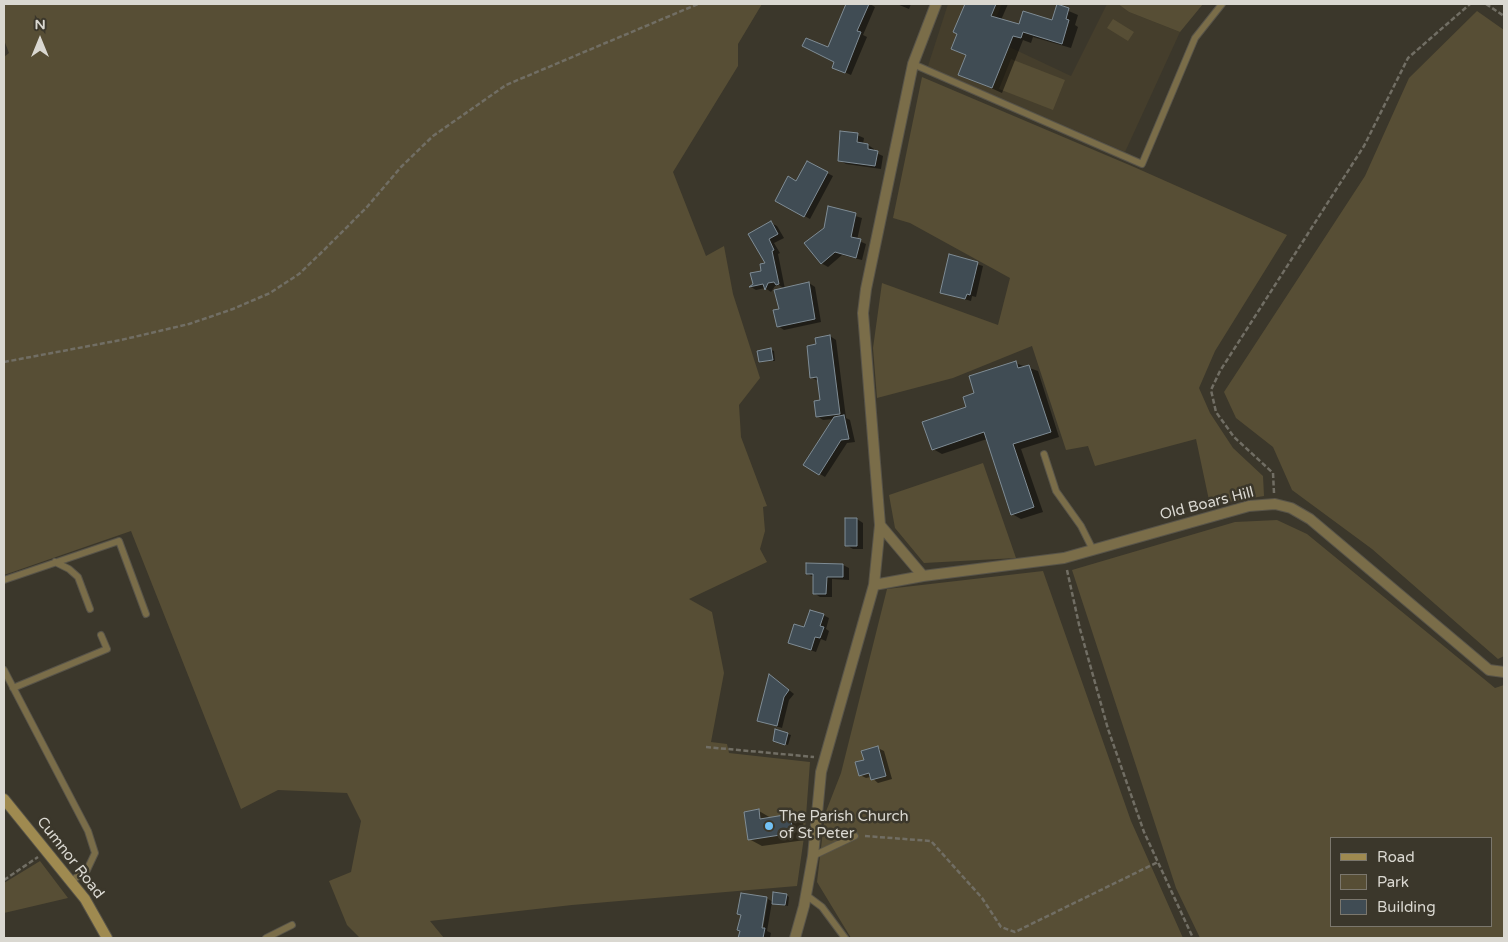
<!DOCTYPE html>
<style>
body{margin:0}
#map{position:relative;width:1508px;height:942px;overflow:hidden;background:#3b372b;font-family:"Varela Round",sans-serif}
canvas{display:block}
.frame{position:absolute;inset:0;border:5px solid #dad8d1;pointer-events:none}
.legend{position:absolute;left:1330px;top:837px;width:162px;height:90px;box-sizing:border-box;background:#3b372b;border:1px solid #7b776d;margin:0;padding:6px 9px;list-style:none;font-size:15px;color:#dad8d1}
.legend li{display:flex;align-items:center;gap:10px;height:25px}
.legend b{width:25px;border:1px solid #7b776d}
.north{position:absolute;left:15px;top:15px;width:50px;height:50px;-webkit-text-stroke:4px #3b372b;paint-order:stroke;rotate:0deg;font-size:14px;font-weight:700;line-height:20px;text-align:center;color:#dad8d1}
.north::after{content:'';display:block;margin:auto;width:18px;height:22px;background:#dad8d1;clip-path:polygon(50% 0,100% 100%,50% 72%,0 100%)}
</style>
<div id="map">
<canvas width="1508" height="942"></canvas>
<div class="frame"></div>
<ul class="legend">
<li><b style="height:6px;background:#9f8a50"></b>Road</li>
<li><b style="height:14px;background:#574e35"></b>Park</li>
<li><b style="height:14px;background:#404c54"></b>Building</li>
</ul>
<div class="north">N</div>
</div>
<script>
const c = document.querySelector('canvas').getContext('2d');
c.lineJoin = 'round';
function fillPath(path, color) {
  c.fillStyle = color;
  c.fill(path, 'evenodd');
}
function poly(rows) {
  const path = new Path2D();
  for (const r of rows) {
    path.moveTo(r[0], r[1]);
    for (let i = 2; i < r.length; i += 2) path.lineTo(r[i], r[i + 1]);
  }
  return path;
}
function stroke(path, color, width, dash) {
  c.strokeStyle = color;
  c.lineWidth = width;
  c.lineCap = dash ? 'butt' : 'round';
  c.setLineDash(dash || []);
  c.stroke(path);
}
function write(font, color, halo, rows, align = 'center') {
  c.font = font + ' "Varela Round",sans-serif';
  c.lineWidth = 5;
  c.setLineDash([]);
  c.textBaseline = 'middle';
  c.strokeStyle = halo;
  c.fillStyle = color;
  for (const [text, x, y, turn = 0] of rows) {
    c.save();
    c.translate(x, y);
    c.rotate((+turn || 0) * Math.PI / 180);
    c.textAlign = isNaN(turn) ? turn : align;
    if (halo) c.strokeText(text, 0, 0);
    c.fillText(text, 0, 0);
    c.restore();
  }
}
const built = poly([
 [948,4,1002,4,990,32,1003,44,1071,76,1107,4,1118,4,1129,12,1180,32,1125,152,931,68,928,66]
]);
const green = poly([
 [4,4,762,4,738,44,738,66,673,172,706,256,724,246,733,294,760,378,739,405,741,437,767,506,763,507,765,531,760,549,767,562,689,599,712,612,724,673,711,742,727,744,729,753,810,762,805,830,797,886,572,905,430,921,444,938,360,938,347,925,329,881,351,872,361,821,347,793,278,790,241,809,131,531,4,575,4,57,9,53,4,40],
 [1118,4,1203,4,1180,32,1129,12],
 [1477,11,1504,30,1504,656,1498,659,1372,549,1292,490,1273,447,1236,418,1224,392,1365,176,1409,78],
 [1113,19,1134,32,1128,41,1107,28],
 [1011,59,1065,80,1053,110,999,89],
 [922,77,1134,167,1287,235,1215,351,1199,388,1210,413,1233,448,1263,476,1264,496,1210,505,1196,439,1095,466,1088,446,1066,450,1032,346,953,378,877,398,873,348,882,283,998,325,1010,278,910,223,893,218],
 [983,463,1016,558,924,563,895,528,889,495],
 [1277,520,1307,534,1495,688,1504,685,1504,938,1200,938,1176,888,1072,570,1235,522],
 [1332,838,1492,838,1492,926,1332,926],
 [1043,571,1131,821,1183,938,851,938,817,882,825,814,841,773,887,589],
 [40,861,68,898,4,913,4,883]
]);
const shadow = poly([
 [844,4,870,4,875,7,863,35,867,37,851,75,840,70,829,49,846,7],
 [897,4,911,4,909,9],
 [966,4,1008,4,1001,20,1020,26,1052,22,1057,6,1078,15,1075,25,1078,27,1071,48,1033,37,1031,43,1023,40,1002,93,960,74,967,56,952,49,958,34,955,32],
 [857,135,864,138,863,144,868,145,874,149,874,152,883,156,881,169,846,164,839,160],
 [807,163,833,176,810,219,777,201,797,182],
 [829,208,862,218,857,240,866,244,862,260,842,255,828,267,821,263],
 [771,223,777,226,784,238,774,243,780,253,778,254,785,289,779,285,775,286,771,292,765,288,756,290,751,287,766,264,750,234],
 [950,256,983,266,976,297,972,296,971,301,941,292],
 [809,283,815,287,821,322,784,330,778,326,780,310],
 [830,336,836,340,846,418,850,420,855,442,847,443,825,477,805,465,834,419,823,420,817,416,822,401,818,381,811,377,818,345],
 [771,350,774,351,775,361,760,361],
 [1015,363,1038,371,1059,437,1021,449,1043,512,1021,519,1012,514,987,439,942,454,933,449,968,408,976,394],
 [857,519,863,523,863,549,853,549,846,545],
 [843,565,849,568,849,580,832,579,832,597,820,597,814,593,814,577,807,574],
 [823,615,829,618,826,629,829,631,826,641,821,639,816,652,790,643,804,628],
 [774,678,794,694,789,700,782,728,759,721],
 [776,731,791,735,788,745,774,741],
 [878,748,884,751,892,779,878,783,871,777,866,778,860,775,865,761],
 [759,811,771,818,790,815,803,823,805,840,762,846,749,839],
 [742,894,767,899,759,934,762,934,768,899,773,902,786,895,789,897,788,906,772,902,767,931,771,933,770,938,739,938,742,916,738,914]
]);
const building = poly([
 [846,4,869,4,857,31,861,32,845,73,832,68,834,62,802,46,806,38,828,47,846,4],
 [965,4,996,4,991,16,1019,24,1023,11,1052,20,1057,4,1069,8,1066,19,1069,20,1062,44,1023,32,1021,38,1013,36,992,88,958,75,966,55,951,49,957,34,953,32,965,4],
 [840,131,858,133,857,142,868,144,868,149,878,151,875,166,838,161,840,131],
 [807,161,828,172,804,217,775,201,788,176,796,181,807,161],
 [828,206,856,213,851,237,861,239,856,258,835,252,821,264,804,243,824,228,828,206],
 [771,221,778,234,769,239,774,250,772,251,779,284,776,285,774,282,768,283,765,290,763,284,749,287,753,284,750,273,761,271,760,264,765,263,748,234,771,221],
 [949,254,978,262,970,295,967,294,965,299,940,293,949,254],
 [809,282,815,319,777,327,773,310,779,309,774,290,809,282],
 [830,335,840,414,816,417,814,401,820,400,817,377,810,378,807,346,816,344,815,338,830,335],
 [771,348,773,360,759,362,757,351,771,348],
 [1016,361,1018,368,1029,365,1051,432,1013,444,1034,507,1011,515,984,432,932,450,922,422,966,407,963,397,974,393,969,376,1016,361],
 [844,415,849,439,841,440,819,475,803,465,834,417,844,415],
 [845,518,857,518,857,546,845,546,845,518],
 [806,563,843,564,843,577,827,577,826,594,813,594,813,574,806,574,806,563],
 [810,610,824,614,820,626,824,627,820,638,815,637,811,650,788,643,794,624,804,627,810,610],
 [769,674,789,690,784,697,777,726,757,721,769,674],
 [775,729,788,733,785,745,773,741,775,729],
 [878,746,886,776,871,780,869,773,859,776,855,762,864,760,861,751,878,746],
 [759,809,760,819,790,814,793,833,748,840,744,812,759,809],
 [773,892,787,894,785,905,772,904,773,892],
 [741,893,767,897,762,928,765,928,763,938,738,938,740,931,737,930,741,915,737,914,741,893]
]);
const path = poly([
 [1486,4,1504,16],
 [4,362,121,340,189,324,233,309,270,293,299,274,323,251,367,207,401,167,433,136,506,85,698,4],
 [1274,493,1273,473,1234,437,1216,412,1211,390,1220,371,1364,146,1408,58,1470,4],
 [1067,570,1080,629,1108,729,1144,832,1193,938],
 [706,747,814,757],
 [865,836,931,841,982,898,1001,927,1015,932,1158,862],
 [4,880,38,857]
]);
const service = poly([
 [913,64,1142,164,1195,38,1222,4],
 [1044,454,1056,491,1081,526,1093,550],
 [55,562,69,569,78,577,90,609],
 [4,580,119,541,146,614],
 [4,670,88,831,95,853,87,870,71,881],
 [13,688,107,649,101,635],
 [813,856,855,836],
 [806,895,822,907,845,938],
 [266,938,292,925]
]);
const minor = poly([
 [880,525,923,576],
 [874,585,923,576,1064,558,1249,506,1275,504,1291,508,1310,519,1489,670,1504,672],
 [795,938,804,906,813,856,821,772,874,585,880,525,863,313,866,289,913,64,936,4]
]);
const secondary = poly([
 [4,799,85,899,107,938]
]);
const markers = [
 [769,826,5,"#72c1f5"]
];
const streetNames = [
 ["Old Boars Hill",1207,504,-14],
 ["Cumnor Road",70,858,52]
];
const poiNames = [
 ["The Parish Church",779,817],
 ["of St Peter",779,834]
];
fillPath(built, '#453e2c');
fillPath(green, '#574e35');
fillPath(shadow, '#0007');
fillPath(building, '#404c54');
stroke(building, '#7f8c95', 1);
stroke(service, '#585449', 8);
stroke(minor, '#585449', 12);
stroke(secondary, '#585449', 12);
stroke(path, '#716e64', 2.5, [5, 2.5]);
stroke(service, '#7a6d49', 6);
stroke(minor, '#7a6d49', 10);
stroke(secondary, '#9f8a50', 10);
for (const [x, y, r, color] of markers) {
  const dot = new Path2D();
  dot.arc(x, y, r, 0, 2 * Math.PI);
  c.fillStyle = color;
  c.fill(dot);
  stroke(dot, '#3b372b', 2);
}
write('15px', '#dad8d1', '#3b372b', streetNames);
write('15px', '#dad8d1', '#3b372b', poiNames, 'left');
</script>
